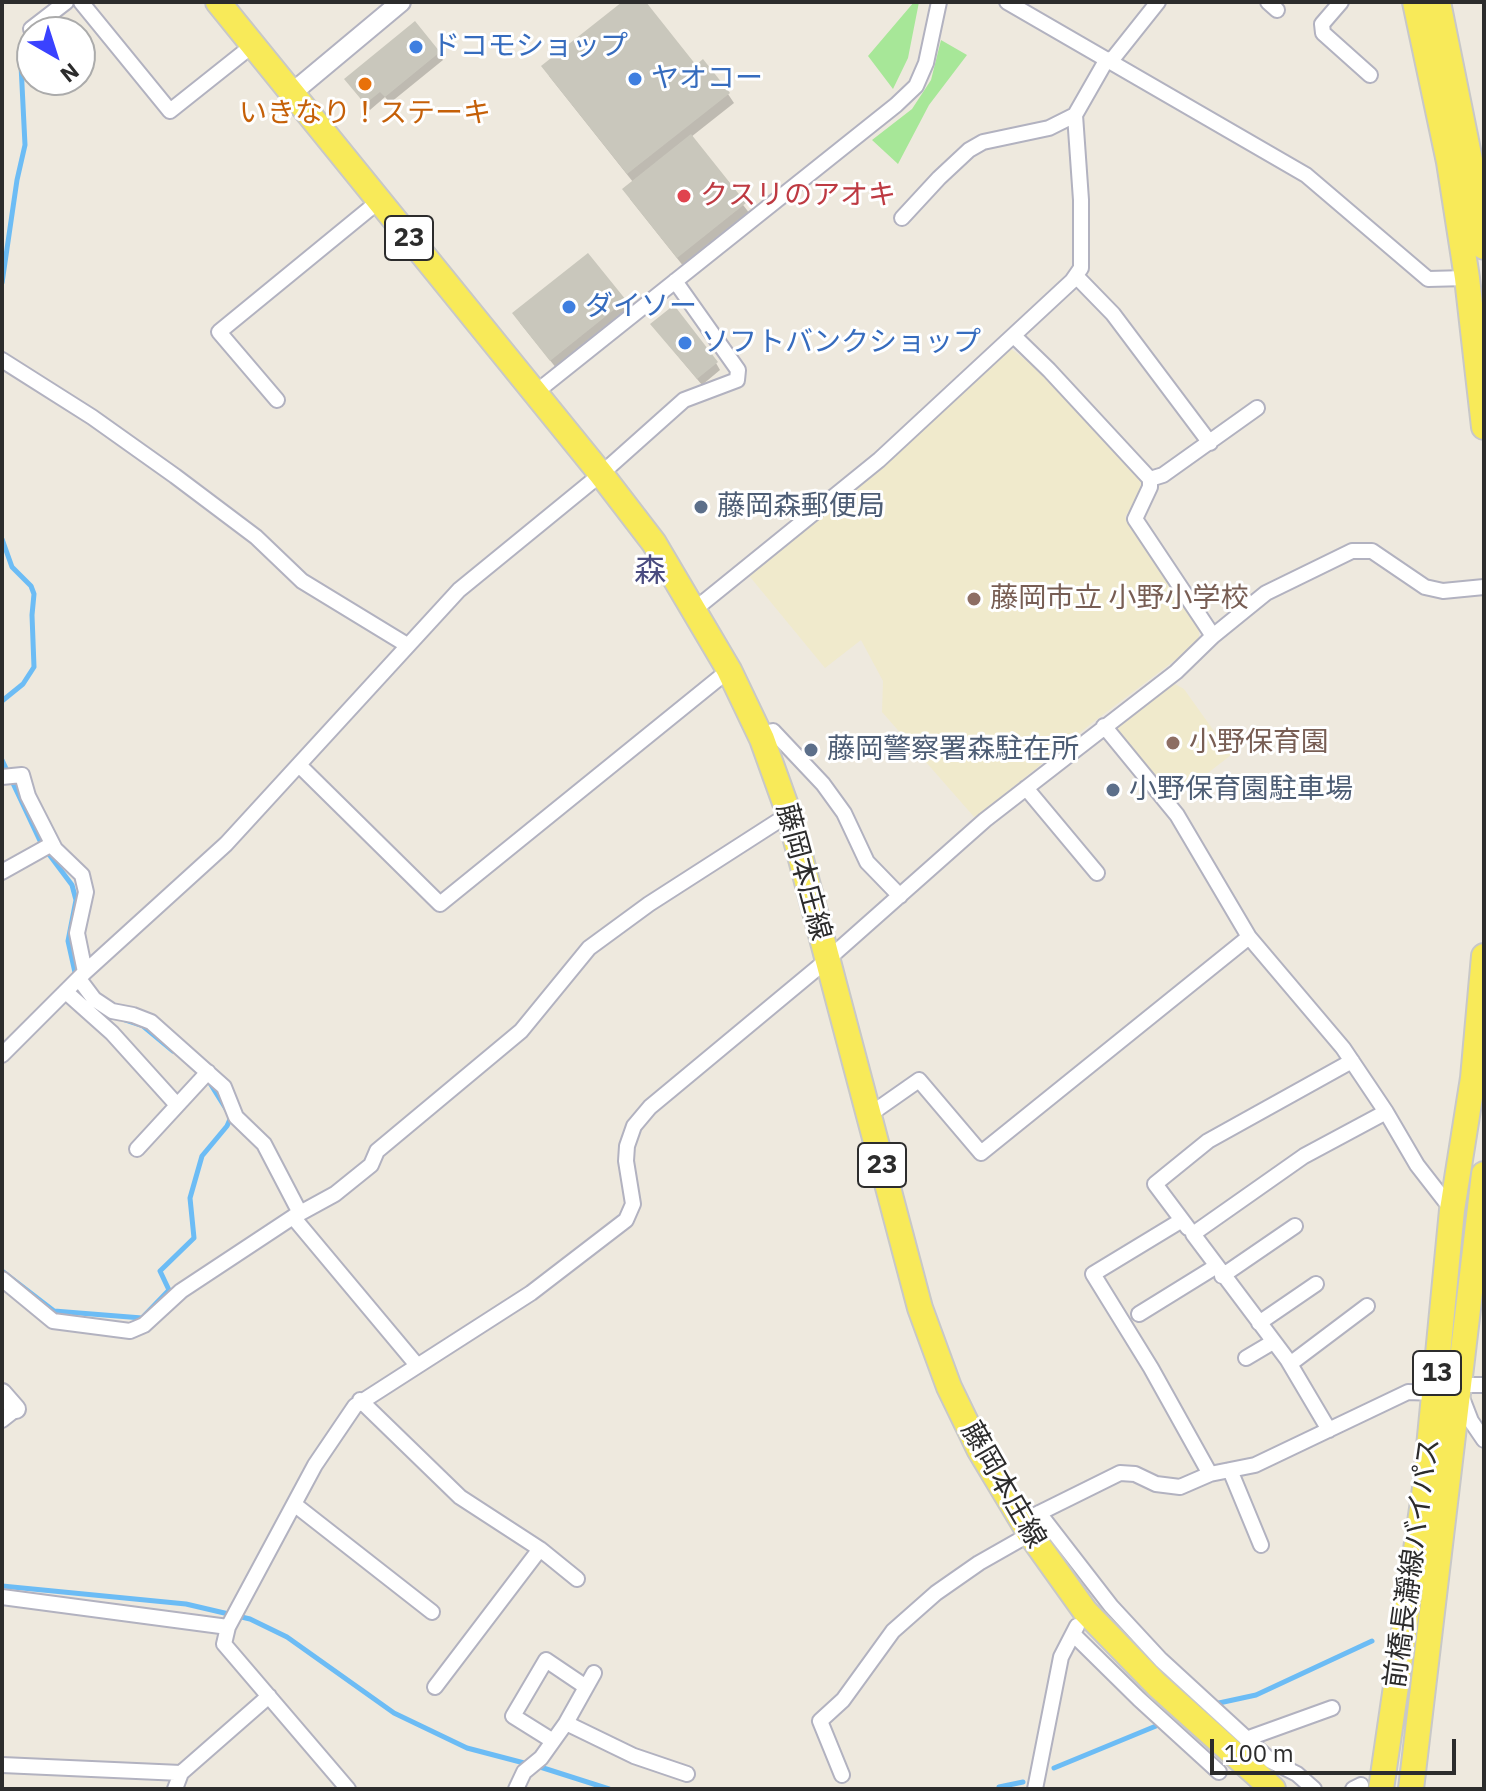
<!DOCTYPE html>
<meta charset="utf-8">
<style>
body{margin:0}
#map{position:relative;width:1486px;height:1791px;overflow:hidden;background:#eee9de;font-family:"IBM Plex Sans",sans-serif}
canvas{display:block}
.frame{position:absolute;inset:0;border:4px solid #2c2c2c;pointer-events:none}
.north{position:absolute;left:16px;top:16px;width:80px;height:80px;box-sizing:border-box;background:#fff;border:2px solid #ababab;border-radius:50%;rotate:141deg;font-size:22px;font-weight:700;line-height:32px;text-align:center;color:#2c2c2c}
.north::after{content:'';display:block;margin:auto;width:28px;height:36px;background:#3a42ff;clip-path:polygon(50% 0,100% 100%,50% 72%,0 100%)}
.scale{position:absolute;left:1210px;top:1739px;width:246px;height:36px;box-sizing:border-box;border:4px solid #2c2c2c;border-top:0;padding-left:10px;font-size:24px;line-height:28px;white-space:nowrap;color:#2c2c2c;-webkit-text-stroke:6px #fff;paint-order:stroke}
</style>
<div id="map">
<canvas width="1486" height="1791"></canvas>
<div class="frame"></div>
<div class="north">N</div>
<div class="scale">100 m</div>
</div>
<script>
const c = document.querySelector('canvas').getContext('2d');
c.lineJoin = 'round';
function fillPath(path, color) {
  c.fillStyle = color;
  c.fill(path, 'evenodd');
}
function poly(rows) {
  const path = new Path2D();
  for (const r of rows) {
    path.moveTo(r[0], r[1]);
    for (let i = 2; i < r.length; i += 2) path.lineTo(r[i], r[i + 1]);
  }
  return path;
}
function stroke(path, color, width, dash) {
  c.strokeStyle = color;
  c.lineWidth = width;
  c.lineCap = dash ? 'butt' : 'round';
  c.setLineDash(dash || []);
  c.stroke(path);
}
function write(font, color, halo, rows, align = 'center') {
  c.font = font + ' "IBM Plex Sans","Noto Sans JP",sans-serif';
  c.lineWidth = 6;
  c.setLineDash([]);
  c.textBaseline = 'middle';
  c.strokeStyle = halo;
  c.fillStyle = color;
  for (const [text, x, y, turn = 0] of rows) {
    c.save();
    c.translate(x, y);
    c.rotate((+turn || 0) * Math.PI / 180);
    c.textAlign = isNaN(turn) ? turn : align;
    if (halo) c.strokeText(text, 0, 0);
    c.fillText(text, 0, 0);
    c.restore();
  }
}
const education = poly([
 [1010,348,1040,371,1147,483,1125,517,1199,626,1199,642,1092,723,975,818,882,712,883,681,861,640,825,668,746,572],
 [1173,683,1184,689,1231,755,1172,801,1114,731]
]);
const green = poly([
 [914,2,919,2,908,58,893,89,868,56],
 [941,40,967,55,929,105,898,164,872,140,912,109,931,80]
]);
const shadow = poly([
 [625,2,643,2,695,68,728,94,734,103,691,137,750,214,684,267,630,199,633,182,549,76],
 [415,24,443,60,390,103,385,97,370,110,351,86],
 [588,255,630,311,557,369,520,323],
 [657,331,716,363,720,370,702,385]
]);
const stream = poly([
 [2,283,17,180,25,145,21,65,32,40],
 [2,539,12,567,31,586,34,594,32,615,34,667,23,684,2,701],
 [2,760,42,845,72,885,76,900,68,941,76,977],
 [125,1020,143,1026,173,1051],
 [2,1271,54,1311,142,1318,169,1290,160,1271,194,1238,190,1198,202,1156,227,1126,231,1117,208,1080],
 [2,1586,186,1604,250,1619,287,1637,394,1713,467,1748,528,1764],
 [1219,1703,1256,1695,1372,1641],
 [537,1766,609,1789],
 [1054,1768,1156,1726],
 [999,1787,1023,1782]
]);
const building = poly([
 [622,2,646,2,696,65,703,59,730,93,627,174,541,66],
 [415,21,440,52,385,97,380,92,365,104,344,79],
 [691,134,746,203,677,258,622,189],
 [588,253,626,300,550,361,512,313],
 [674,305,718,362,697,379,650,324]
]);
const minor = poly([
 [81,2,170,111,253,45],
 [1007,2,1306,175,1428,279,1467,278],
 [1268,2,1277,10],
 [1341,2,1322,24,1323,33,1370,75],
 [31,29,66,2],
 [1111,61,1158,2],
 [902,218,939,178,969,150,983,142,1049,128,1075,115],
 [1076,276,1113,314,1210,443],
 [1014,336,1049,370,1150,479,1150,487,1135,519,1213,636],
 [2,360,92,417,175,476,256,537,302,581,407,645],
 [535,393,896,105,916,86,926,63,939,2],
 [277,400,219,332,379,201],
 [1150,479,1163,475,1257,408],
 [694,610,879,460,1072,281,1081,268,1081,200,1075,115,1107,59],
 [1104,726,1177,815,1249,937,1343,1048,1386,1112,1417,1165,1452,1210],
 [759,734,773,731,823,784,844,813,867,862,900,896],
 [299,765,440,904,729,670],
 [2,777,22,775,28,796,55,849,82,875,86,892,77,933,85,972],
 [1026,788,1097,873],
 [2,872,52,844],
 [79,979,94,999,112,1011,133,1015,151,1022,224,1087,236,1117,264,1144,300,1213],
 [66,992,112,1033,177,1105],
 [2,1055,85,972,226,844,459,590,601,474,684,400,737,380,738,370,675,281],
 [869,1115,919,1080,981,1153,1249,937],
 [137,1149,208,1072],
 [293,1217,416,1364],
 [1182,1220,1093,1274,1151,1368,1210,1474],
 [1188,1228,1155,1184,1208,1141,1352,1061],
 [1222,1276,1295,1226],
 [2,1279,53,1321,130,1331,144,1325,181,1291,293,1217,335,1194,371,1165,377,1151,521,1031,589,948,649,904,789,814],
 [1139,1314,1215,1267],
 [1259,1323,1316,1284],
 [1246,1358,1273,1342],
 [1290,1364,1367,1306],
 [1484,1385,1457,1385,1471,1421,1484,1440],
 [360,1400,460,1497,540,1549,577,1579],
 [2,1420,16,1409],
 [1329,1430,1287,1359,1193,1234,1304,1156,1386,1112],
 [1230,1470,1261,1545],
 [294,1504,432,1612],
 [1039,1513,1111,1606,1161,1660,1271,1761,1297,1774,1314,1789],
 [1021,1522,1120,1473,1135,1474,1156,1484,1180,1487,1210,1474,1255,1465,1408,1392,1435,1393],
 [2,1597,228,1627],
 [1073,1634,1139,1699,1219,1772],
 [435,1687,540,1549],
 [566,1723,634,1756,687,1774],
 [1246,1739,1332,1708],
 [553,1741,513,1716,546,1660,586,1687],
 [2,1765,181,1773],
 [842,1775,820,1721,843,1700,893,1631,936,1593,979,1563,1030,1534],
 [175,1789,181,1773,269,1696],
 [348,1789,224,1644,228,1627,315,1465,355,1406,531,1293,626,1220,633,1204,626,1161,627,1146,634,1126,650,1107,827,960,985,820,1176,672,1213,636,1266,593,1352,551,1372,551,1425,587,1443,591,1484,587],
 [516,1789,524,1772,541,1758,566,1723,594,1673],
 [1035,1789,1061,1657,1077,1626],
 [1353,1789,1361,1785]
]);
const tertiary = poly([
 [292,93,401,2],
 [2,1393,16,1409]
]);
const primary = poly([
 [218,2,601,474,654,543,729,670,762,739,789,814,920,1308,949,1387,979,1449,1030,1534,1085,1611,1157,1685,1273,1789],
 [1415,2,1449,162,1467,278,1484,427],
 [1438,2,1470,160,1484,247],
 [1381,1789,1425,1488,1452,1210,1473,1078,1484,956],
 [1411,1789,1484,1174]
]);
const markers = [
 [416,47,8,"#3f7fe0"],
 [635,79,8,"#3f7fe0"],
 [365,84,8,"#e8710a"],
 [684,196,8,"#e0444e"],
 [569,307,8,"#3f7fe0"],
 [685,343,8,"#3f7fe0"],
 [701,507,8,"#5c6f8a"],
 [974,599,8,"#8d6e63"],
 [1173,743,8,"#8d6e63"],
 [811,750,8,"#5c6f8a"],
 [1113,790,8,"#5c6f8a"]
];
const shields = [
 [409,238,48],
 [882,1165,48],
 [1437,1373,48]
];
const shieldNames = [
 ["23",409,238],
 ["23",882,1165],
 ["13",1437,1373]
];
const shopNames = [
 ["ドコモショップ",432,47],
 ["ヤオコー",651,79],
 ["ダイソー",585,307],
 ["ソフトバンクショップ",701,343]
];
const foodNames = [
 ["いきなり！ステーキ",365,114]
];
const healthNames = [
 ["クスリのアオキ",700,196]
];
const serviceNames = [
 ["藤岡森郵便局",717,507],
 ["藤岡警察署森駐在所",827,750],
 ["小野保育園駐車場",1129,790]
];
const educationNames = [
 ["藤岡市立 小野小学校",990,599],
 ["小野保育園",1189,743]
];
const streetNames = [
 ["藤岡本庄線",803,872,75],
 ["藤岡本庄線",1003,1485,60],
 ["前橋長瀞線バイパス",1413,1563,-82]
];
const quarterNames = [
 ["森",650,572]
];
fillPath(education, '#f0eacc');
fillPath(green, '#a7e798');
fillPath(shadow, '#0003');
stroke(stream, '#6cbcf5', 5);
fillPath(building, '#c9c7bc');
stroke(minor, '#b2b2c0', 18);
stroke(tertiary, '#b2b2c0', 22);
stroke(primary, '#c8c8c8', 28);
stroke(minor, '#fff', 14);
stroke(tertiary, '#fff', 18);
stroke(primary, '#f8ea59', 24);
for (const [x, y, r, color] of markers) {
  const dot = new Path2D();
  dot.arc(x, y, r, 0, 2 * Math.PI);
  c.fillStyle = color;
  c.fill(dot);
  stroke(dot, '#fff', 3);
}
for (const [x, y, w] of shields) {
  const box = new Path2D();
  box.roundRect(x - w / 2, y - 22, w, 44, 6);
  c.fillStyle = '#fff';
  c.fill(box);
  stroke(box, '#2c2c2c', 2);
}
write('bold 26px', '#2c2c2c', null, shieldNames);
write('28px', '#366cbe', '#fff', shopNames, 'left');
write('28px', '#c56008', '#fff', foodNames);
write('28px', '#be3a42', '#fff', healthNames, 'left');
write('28px', '#4e5e75', '#fff', serviceNames, 'left');
write('28px', '#785e54', '#fff', educationNames, 'left');
write('28px', '#2c2c2c', '#fff', streetNames);
write('32px', '#494b7f', '#fff', quarterNames);
</script>
